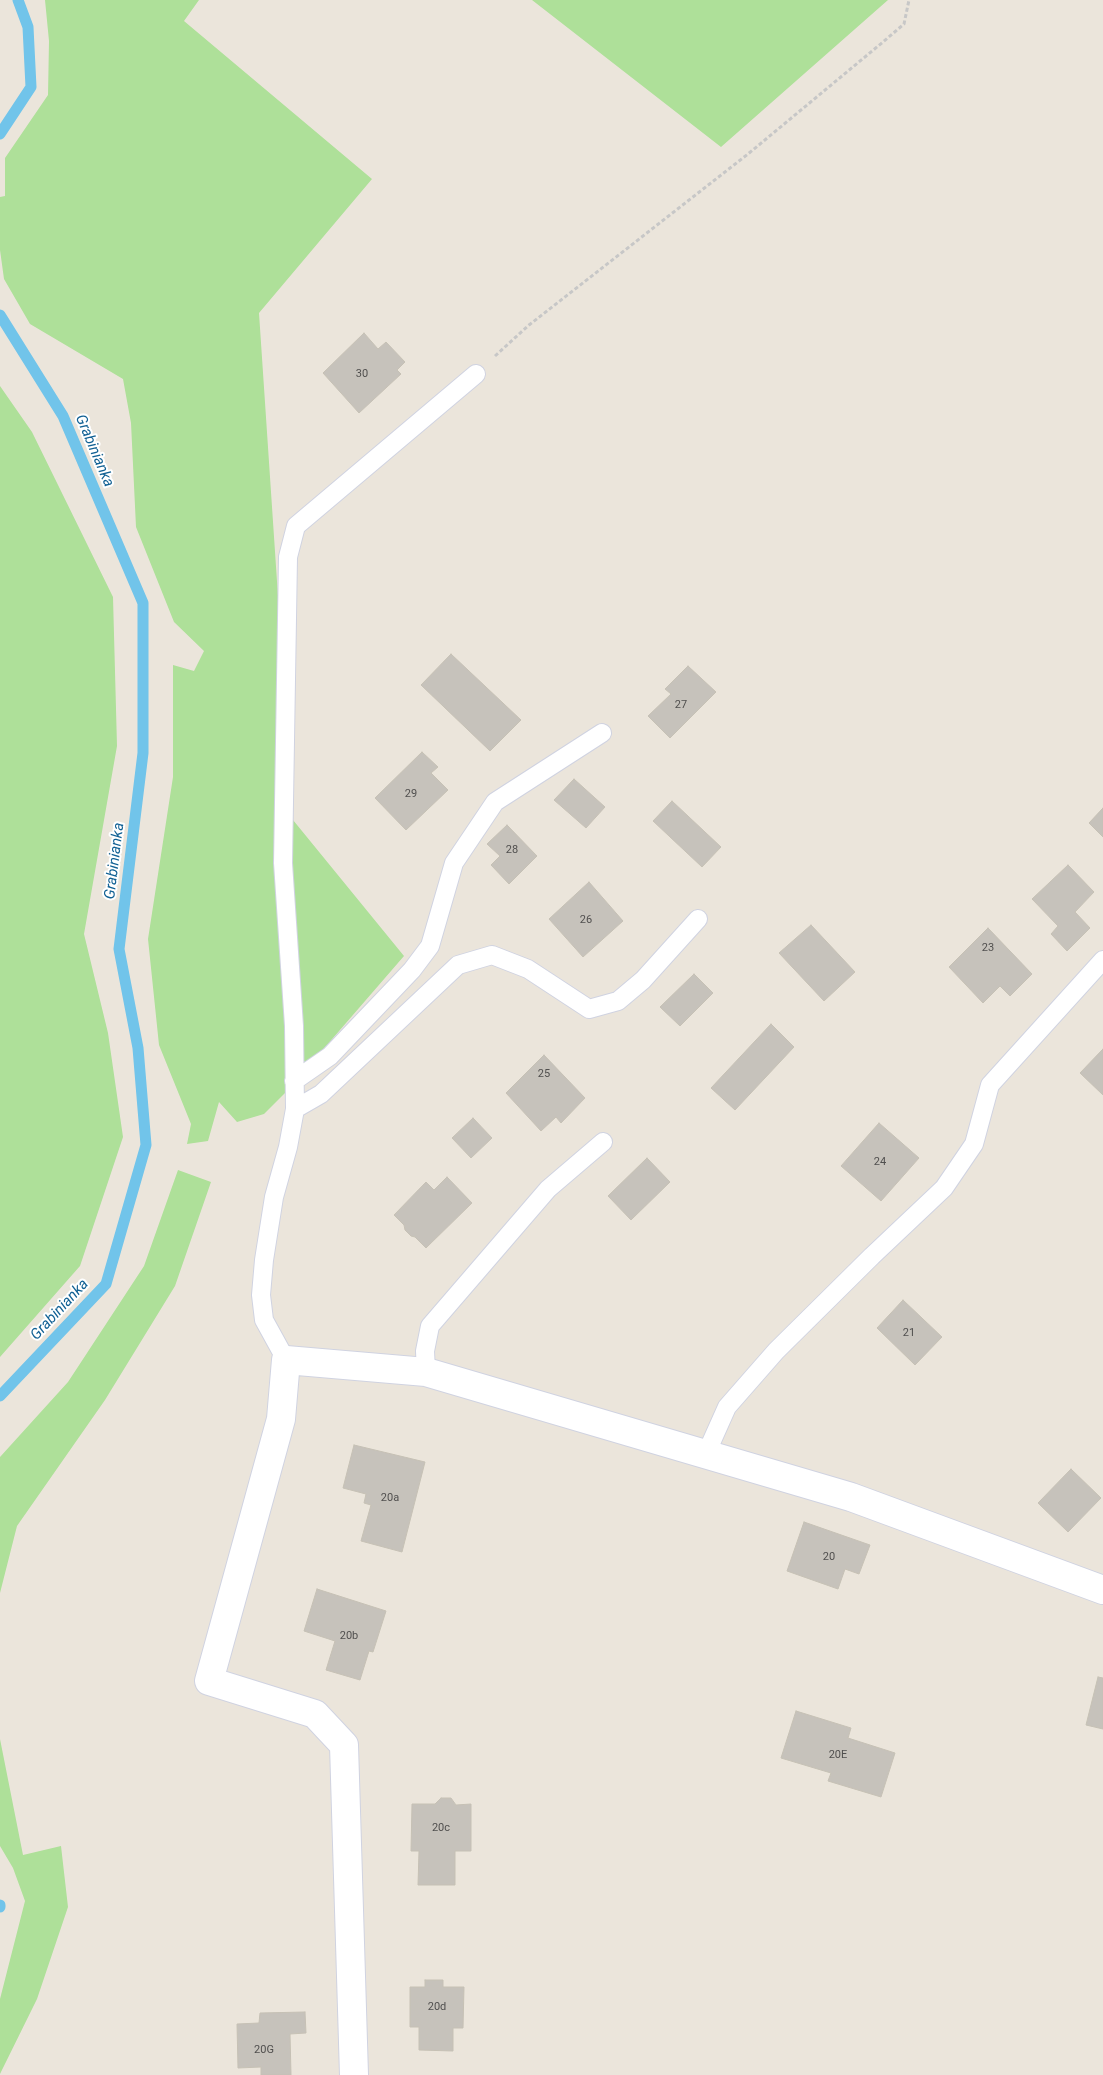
<!DOCTYPE html>
<style>
body{margin:0}
canvas{display:block;background:#ebe5db}
</style>
<canvas width="1103" height="2075"></canvas>
<script>
const c = document.querySelector('canvas').getContext('2d');
c.lineJoin = 'round';
function fillPath(path, color) {
  c.fillStyle = color;
  c.fill(path, 'evenodd');
}
function poly(rows) {
  const path = new Path2D();
  for (const r of rows) {
    path.moveTo(r[0], r[1]);
    for (let i = 2; i < r.length; i += 2) path.lineTo(r[i], r[i + 1]);
  }
  return path;
}
function stroke(path, color, width, dash) {
  c.strokeStyle = color;
  c.lineWidth = width;
  c.lineCap = dash ? 'butt' : 'round';
  c.setLineDash(dash || []);
  c.stroke(path);
}
function write(font, color, halo, rows, align = 'center') {
  c.font = font + ' Roboto,sans-serif';
  c.lineWidth = 4;
  c.setLineDash([]);
  c.textBaseline = 'middle';
  c.strokeStyle = halo;
  c.fillStyle = color;
  for (const [text, x, y, turn = 0] of rows) {
    c.save();
    c.translate(x, y);
    c.rotate((+turn || 0) * Math.PI / 180);
    c.textAlign = isNaN(turn) ? turn : align;
    if (halo) c.strokeText(text, 0, 0);
    c.fillText(text, 0, 0);
    c.restore();
  }
}
const green = poly([
 [45,0,199,0,184,21,372,179,259,313,293,820,404,956,288,1090,264,1114,237,1122,219,1102,208,1141,187,1144,191,1124,159,1045,148,939,173,777,173,665,194,671,204,651,174,622,136,527,131,423,123,379,30,324,4,279,0,250,0,197,5,196,5,158,48,95,49,41],
 [532,0,888,0,721,147],
 [0,386,32,432,113,597,117,746,84,934,108,1033,123,1137,80,1266,0,1357],
 [178,1170,211,1182,175,1286,105,1400,17,1526,0,1593,0,1457,68,1382,144,1266],
 [0,1739,23,1855,61,1846,68,1907,37,1999,0,2074,0,1999,25,1901,13,1868,0,1846]
]);
const stream = poly([
 [0,134,31,87,28,27,18,0],
 [0,315,63,416,143,603,143,753,119,949,138,1048,146,1145,106,1284,0,1396],
 [0,1905,0,1907]
]);
const building = poly([
 [364,333,378,349,386,342,405,362,397,370,401,374,359,413,323,373,364,333],
 [451,654,521,720,490,751,421,685,451,654],
 [688,666,716,692,670,738,648,716,671,694,665,689,688,666],
 [422,752,438,767,431,773,448,790,406,830,375,798,422,752],
 [574,779,605,807,586,828,554,800,574,779],
 [672,801,721,847,702,867,653,821,672,801],
 [1103,808,1103,837,1089,823,1103,808],
 [507,825,537,856,509,884,491,865,500,856,487,844,507,825],
 [1068,865,1094,892,1075,912,1090,928,1067,951,1051,934,1058,926,1032,899,1068,865],
 [589,882,623,921,583,957,549,919,589,882],
 [811,925,855,972,824,1001,779,953,811,925],
 [988,928,1032,974,1010,996,1000,986,983,1003,949,967,988,928],
 [694,974,713,993,680,1026,660,1007,694,974],
 [771,1024,794,1047,735,1110,711,1088,771,1024],
 [1103,1049,1103,1095,1080,1073,1103,1049],
 [544,1055,585,1098,561,1123,556,1117,541,1131,506,1093,544,1055],
 [473,1118,492,1138,471,1158,452,1138,473,1118],
 [879,1123,919,1158,881,1201,841,1166,879,1123],
 [647,1158,670,1182,631,1220,608,1196,647,1158],
 [447,1177,472,1203,426,1248,415,1237,411,1236,405,1230,404,1225,394,1215,426,1182,434,1190,447,1177],
 [903,1300,942,1337,915,1365,877,1328,903,1300],
 [354,1445,425,1462,402,1552,361,1541,371,1505,364,1503,366,1494,343,1488,354,1445],
 [1071,1469,1101,1498,1068,1532,1038,1503,1071,1469],
 [804,1522,870,1545,859,1574,845,1569,838,1589,787,1571,804,1522],
 [317,1589,386,1611,373,1652,369,1651,360,1680,326,1670,335,1641,304,1631,317,1589],
 [1098,1677,1103,1678,1103,1729,1086,1725,1098,1677],
 [796,1711,851,1728,848,1738,895,1753,881,1797,828,1781,831,1773,781,1758,796,1711],
 [441,1798,451,1798,456,1805,471,1804,471,1851,455,1851,455,1885,418,1885,419,1851,411,1851,412,1804,435,1804,441,1798],
 [425,1980,443,1980,443,1987,464,1987,463,2028,453,2028,453,2051,419,2050,419,2027,410,2027,410,1987,425,1987,425,1980],
 [305,2012,306,2033,290,2034,291,2075,261,2075,261,2067,238,2068,237,2024,259,2023,260,2013,305,2012]
]);
const path = poly([
 [495,356,529,325,748,154,883,42,904,24,909,0]
]);
const lane = poly([
 [294,1081,330,1056,412,970,430,946,454,863,495,802,602,733],
 [295,1109,321,1094,458,965,492,955,528,969,589,1009,618,1001,643,980,698,919],
 [286,1360,264,1320,261,1295,264,1260,274,1197,288,1147,295,1109,294,1026,283,863,288,557,296,526,476,374],
 [426,1372,425,1351,430,1326,548,1189,603,1142],
 [706,1454,727,1407,776,1351,872,1256,944,1188,974,1144,990,1085,1103,960]
]);
const street = poly([
 [354,2075,344,1745,315,1714,209,1681,281,1419,286,1360,426,1372,851,1497,1103,1590]
]);
const numberNames = [
 ["30",362,374],
 ["27",681,705],
 ["29",411,794],
 ["28",512,850],
 ["26",586,920],
 ["23",988,948],
 ["25",544,1074],
 ["24",880,1162],
 ["21",909,1333],
 ["20a",390,1498],
 ["20",829,1557],
 ["20b",349,1636],
 ["20E",838,1755],
 ["20c",441,1828],
 ["20d",437,2007],
 ["20G",264,2050]
];
const waterNames = [
 ["Grabinianka",94,451,67],
 ["Grabinianka",115,861,-83],
 ["Grabinianka",60,1310,-47]
];
fillPath(green, '#aee099');
stroke(stream, '#71c4ea', 11);
fillPath(building, '#c6c2bb');
stroke(building, '#c6c1b5', 1);
stroke(lane, '#d0d3e1', 20);
stroke(street, '#d0d3e1', 30);
stroke(path, '#c7c7c7', 3, [4, 2.5]);
stroke(lane, '#fff', 18);
stroke(street, '#fff', 28);
write('11px', '#504f4e', null, numberNames);
write('italic 15px', '#126194', '#fff', waterNames);
</script>
